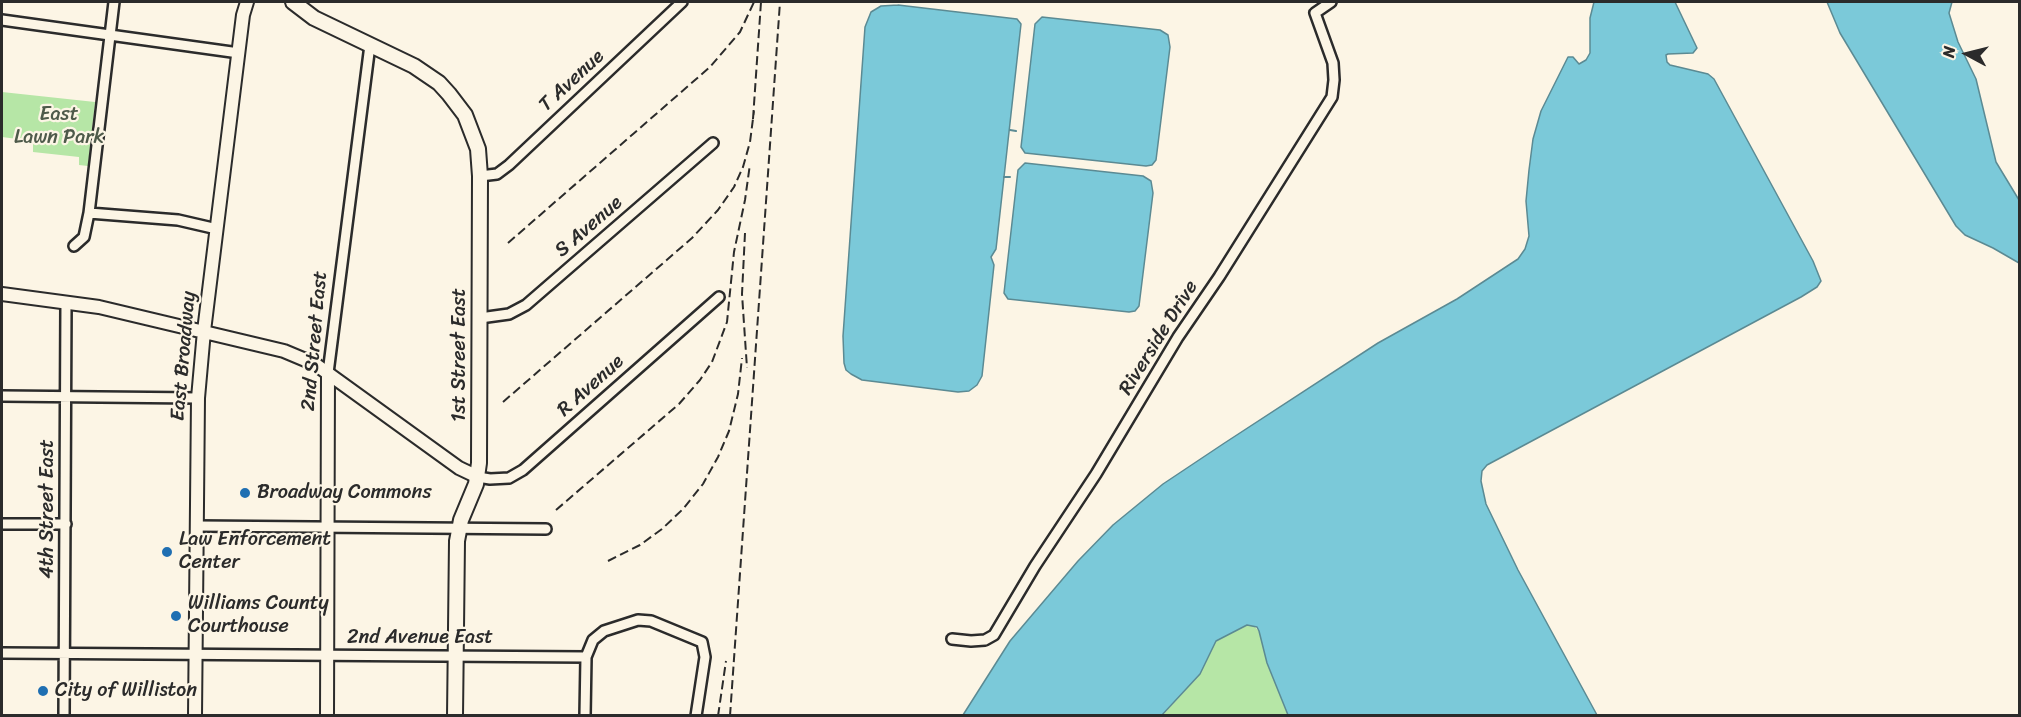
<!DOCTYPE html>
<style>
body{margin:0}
#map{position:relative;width:2021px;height:717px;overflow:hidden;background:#fcf5e5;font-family:Sriracha,sans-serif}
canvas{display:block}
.frame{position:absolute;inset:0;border:3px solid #2b2b2b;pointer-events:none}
.north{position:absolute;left:1937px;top:24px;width:60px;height:60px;-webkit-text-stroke:4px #fcf5e5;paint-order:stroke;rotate:277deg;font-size:16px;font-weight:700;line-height:24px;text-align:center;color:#2b2b2b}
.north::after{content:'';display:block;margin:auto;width:21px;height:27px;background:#2b2b2b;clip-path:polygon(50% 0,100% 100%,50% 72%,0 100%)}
</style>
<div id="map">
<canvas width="2021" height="717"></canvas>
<div class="frame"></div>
<div class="north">N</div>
</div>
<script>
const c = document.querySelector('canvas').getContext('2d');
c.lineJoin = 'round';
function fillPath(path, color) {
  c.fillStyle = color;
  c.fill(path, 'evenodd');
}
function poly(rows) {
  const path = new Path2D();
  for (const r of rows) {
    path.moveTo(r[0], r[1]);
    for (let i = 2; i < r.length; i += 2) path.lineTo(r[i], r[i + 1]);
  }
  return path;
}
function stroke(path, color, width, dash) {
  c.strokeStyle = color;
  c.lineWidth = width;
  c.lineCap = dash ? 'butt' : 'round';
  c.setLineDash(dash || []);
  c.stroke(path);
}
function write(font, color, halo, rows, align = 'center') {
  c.font = font + ' Sriracha,sans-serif';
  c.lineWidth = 4.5;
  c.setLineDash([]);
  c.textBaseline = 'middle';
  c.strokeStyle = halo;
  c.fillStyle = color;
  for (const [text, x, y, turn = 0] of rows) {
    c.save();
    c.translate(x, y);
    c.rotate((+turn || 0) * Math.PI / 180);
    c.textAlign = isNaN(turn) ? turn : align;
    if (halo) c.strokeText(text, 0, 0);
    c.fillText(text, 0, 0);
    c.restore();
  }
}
const green = poly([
 [2,92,95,102,88,166,79,165,79,157,33,152,33,141,2,137],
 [1243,625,1253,625,1259,631,1267,663,1288,715,1162,716,1200,674,1216,641]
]);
const water = poly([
 [1594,2,1675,2,1697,48,1693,53,1668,54,1666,55,1667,62,1670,65,1708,74,1714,79,1813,261,1821,281,1817,287,1801,297,1487,465,1482,471,1481,481,1486,504,1518,570,1597,715,1288,715,1267,663,1259,631,1257,627,1247,625,1216,641,1200,674,1162,715,963,715,1010,641,1078,561,1113,525,1163,484,1223,444,1378,343,1457,299,1518,259,1525,249,1529,236,1526,201,1529,170,1533,139,1541,111,1568,57,1573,57,1579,64,1586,60,1590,53,1590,18,1594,2],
 [1827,2,1952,2,1949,13,1958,42,1976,79,1996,162,2019,200,2019,263,1993,248,1965,235,1956,226,1840,33,1827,2],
 [898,5,1017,19,1021,24,996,249,991,257,994,265,982,376,977,385,969,391,958,392,862,380,851,374,846,370,844,363,843,336,865,27,871,12,881,6,898,5],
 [1042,17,1160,30,1168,35,1170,47,1156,160,1152,165,1146,166,1025,153,1021,147,1035,24,1042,17],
 [1025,163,1143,176,1151,181,1153,193,1139,306,1135,311,1129,312,1008,299,1004,293,1018,170,1025,163]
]);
const stream = poly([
 [1010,130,1016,131],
 [1004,177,1010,177]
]);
const street = poly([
 [2,20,239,53],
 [480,176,497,174,509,165,682,2],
 [89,213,178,220,217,229],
 [74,246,84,237,89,213,114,2],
 [480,318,509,314,526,305,713,143],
 [328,373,370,45],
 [2,396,198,398],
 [478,477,490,479,509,478,523,470,719,297],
 [2,524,66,524],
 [197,526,546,529],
 [952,639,971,641,985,640,994,635,1035,566,1096,474,1178,337,1219,277,1332,97,1334,80,1333,63,1315,13,1331,2],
 [2,653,586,657],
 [64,716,66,303],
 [585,716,586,657,593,640,604,631,638,620,651,621,702,642,705,657,696,716]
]);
const secondary = poly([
 [2,294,99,307,284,351,315,364,459,468,478,477],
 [195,716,198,398,204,331,243,15,247,2],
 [327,716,328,373]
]);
const primary = poly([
 [293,2,314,18,414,66,439,83,449,94,465,115,478,149,480,176,479,463,476,484,461,520,457,541,455,716]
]);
const rail = poly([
 [753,119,761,2],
 [745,233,742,294,747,368],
 [508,243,710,67,740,32,754,2],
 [503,402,692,238,718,210,734,187,743,167,750,142,754,111],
 [556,510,679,404,700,380,712,362,727,322,734,252,745,200,750,164],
 [608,561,640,545,662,529,683,509,703,484,718,457,729,431,738,394,742,358],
 [718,716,726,661],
 [730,716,780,2]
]);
const markers = [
 [245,493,6,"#1f6fb2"],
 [167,552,6,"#1f6fb2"],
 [176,616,6,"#1f6fb2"],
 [43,691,6,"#1f6fb2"]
];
const streetNames = [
 ["T Avenue",572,81,-43],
 ["S Avenue",589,227,-41],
 ["Riverside Drive",1159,338,-58],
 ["2nd Street East",315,341,-85],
 ["1st Street East",460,355,-90],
 ["East Broadway",184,356,-85],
 ["R Avenue",591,386,-42],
 ["4th Street East",48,509,-90],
 ["2nd Avenue East",420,638]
];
const parkNames = [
 ["East",59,115],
 ["Lawn Park",59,138]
];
const poiNames = [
 ["Broadway Commons",257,493],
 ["Law Enforcement",179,540],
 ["Center",179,563],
 ["Williams County",188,604],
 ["Courthouse",188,627],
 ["City of Williston",55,691]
];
fillPath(green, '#b6e6a6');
fillPath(water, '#7bc9d9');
stroke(water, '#5b8a93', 1.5);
stroke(stream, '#5b8a93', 2);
stroke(street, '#2b2b2b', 14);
stroke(secondary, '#2b2b2b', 16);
stroke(primary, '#2b2b2b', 18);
stroke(street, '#fcf5e5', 9);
stroke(secondary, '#fcf5e5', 12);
stroke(primary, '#fcf5e5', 14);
stroke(rail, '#2b2b2b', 2, [9, 4.5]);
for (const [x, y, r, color] of markers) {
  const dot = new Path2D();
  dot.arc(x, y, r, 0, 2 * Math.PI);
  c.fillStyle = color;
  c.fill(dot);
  stroke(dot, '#fcf5e5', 2);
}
write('20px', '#2b2b2b', '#fcf5e5', streetNames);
write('20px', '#4e5a4a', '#fcf5e5', parkNames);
write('20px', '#2b2b2b', '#fcf5e5', poiNames, 'left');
</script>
